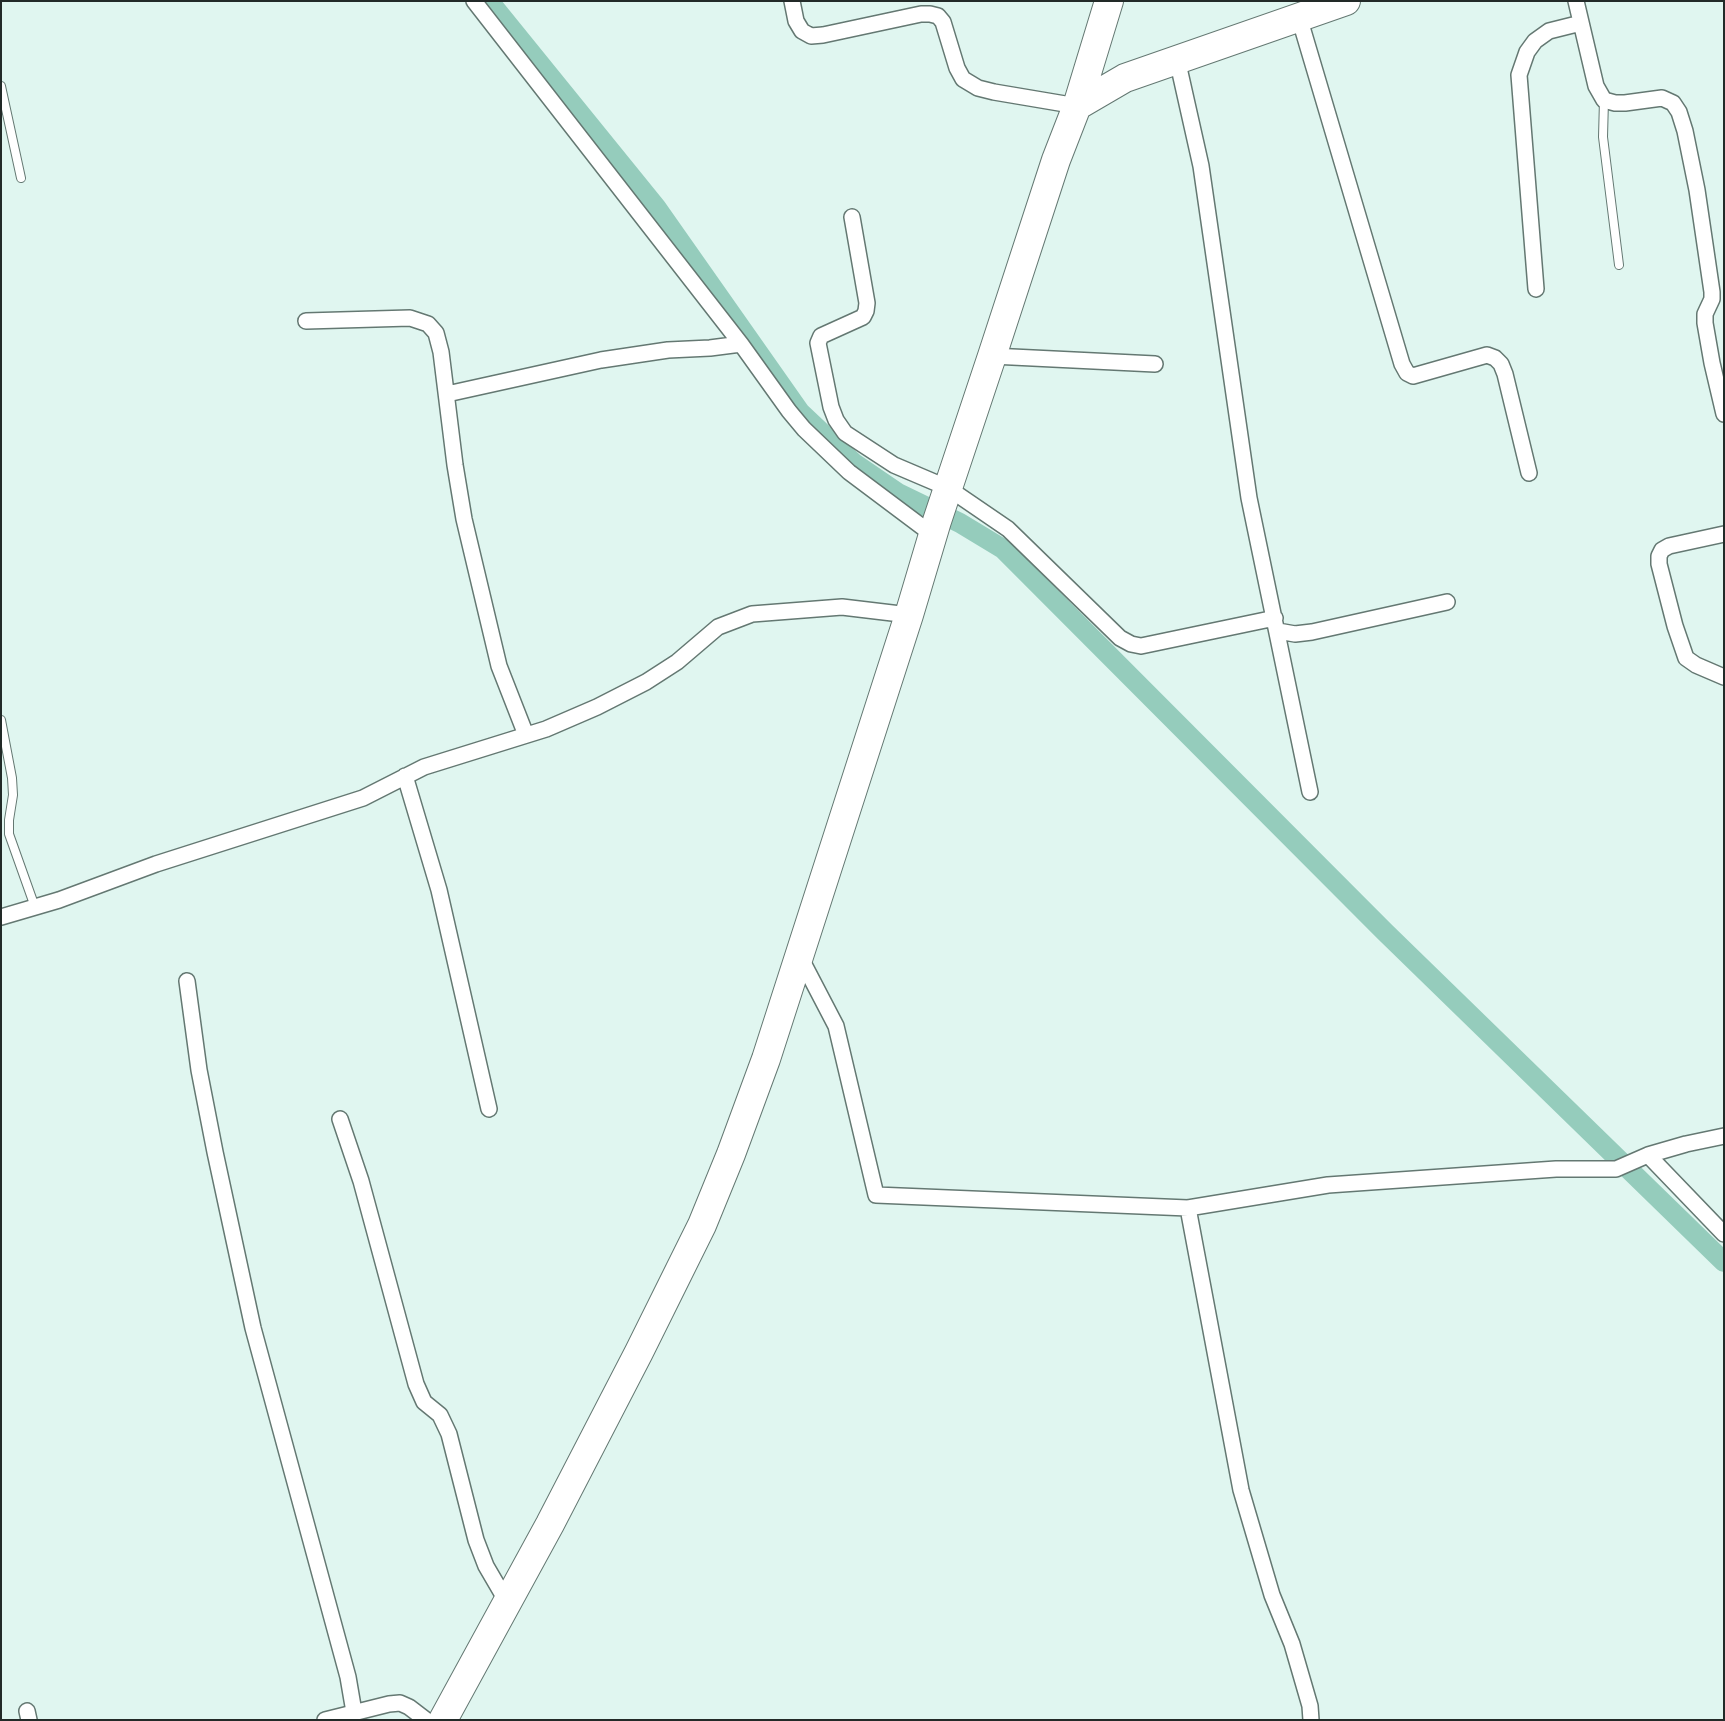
<!DOCTYPE html>
<style>
body{margin:0}
#map{position:relative;width:1725px;height:1721px;overflow:hidden;background:#e0f6f0;font-family:Overpass,sans-serif}
canvas{display:block}
.frame{position:absolute;inset:0;border:2px solid #222a28;pointer-events:none}
</style>
<div id="map">
<canvas width="1725" height="1721"></canvas>
<div class="frame"></div>
</div>
<script>
const c = document.querySelector('canvas').getContext('2d');
c.lineJoin = 'round';
function poly(rows) {
  const path = new Path2D();
  for (const r of rows) {
    path.moveTo(r[0], r[1]);
    for (let i = 2; i < r.length; i += 2) path.lineTo(r[i], r[i + 1]);
  }
  return path;
}
function stroke(path, color, width, dash) {
  c.strokeStyle = color;
  c.lineWidth = width;
  c.lineCap = dash ? 'butt' : 'round';
  c.setLineDash(dash || []);
  c.stroke(path);
}
const canal = poly([
 [489,1,656,207,800,412,854,463,898,493,960,523,1003,549,1385,932,1724,1262]
]);
const lane = poly([
 [1,86,21,178],
 [1604,100,1603,137,1619,265],
 [1,720,12,778,13,795,9,820,9,834,35,907]
]);
const street = poly([
 [474,1,741,344,789,411,804,429,849,472,933,535],
 [792,1,796,21,802,31,811,36,823,35,921,14,930,14,938,16,943,22,957,68,963,79,978,88,994,92,1077,106],
 [1576,1,1596,86,1604,100,1615,103,1625,103,1662,98,1673,103,1679,112,1685,131,1697,190,1712,292,1712,299,1705,314,1705,323,1712,363,1724,414],
 [1299,17,1402,364,1407,373,1413,376,1487,355,1495,358,1501,364,1505,374,1529,473],
 [1177,59,1201,166,1249,498,1310,792],
 [852,217,867,303,866,311,863,317,821,336,818,343,831,407,836,420,845,433,894,465,948,488,1008,529,1120,638,1131,644,1141,646,1275,618],
 [1536,289,1519,75,1527,52,1535,41,1549,31,1581,23],
 [306,321,410,318,428,324,436,333,441,352,455,465,464,519,499,666,526,735],
 [992,356,1155,364],
 [447,394,601,360,668,350,710,348,741,344],
 [1724,534,1669,546,1662,550,1659,556,1659,564,1675,626,1686,658,1696,665,1724,677],
 [1278,631,1295,634,1312,632,1447,602],
 [405,776,439,890,489,1109],
 [1,917,59,900,156,864,363,798,424,767,546,729,597,707,646,682,677,662,718,627,752,614,842,607,909,615],
 [799,955,836,1026,876,1195,1188,1208,1328,1185,1556,1169,1616,1169,1648,1155,1686,1144,1724,1136],
 [187,981,199,1070,215,1152,253,1328,348,1677,354,1712],
 [340,1119,361,1181,416,1384,424,1402,440,1415,449,1434,476,1540,486,1566,507,1602],
 [1648,1155,1724,1234],
 [1188,1208,1241,1490,1272,1595,1292,1644,1310,1706,1311,1720],
 [27,1711,29,1720],
 [325,1720,389,1704,400,1703,409,1707,426,1720]
]);
const highway = poly([
 [1077,106,1125,78,1346,1],
 [443,1720,550,1524,639,1352,702,1225,731,1154,766,1059,909,615,937,521,992,356,1056,160,1077,106,1109,1]
]);
stroke(canal, '#95ccbc', 20);
stroke(lane, '#647872', 10);
stroke(street, '#647872', 18);
stroke(highway, '#647872', 30);
stroke(lane, '#fff', 8);
stroke(street, '#fff', 15);
stroke(highway, '#fff', 28);
</script>
